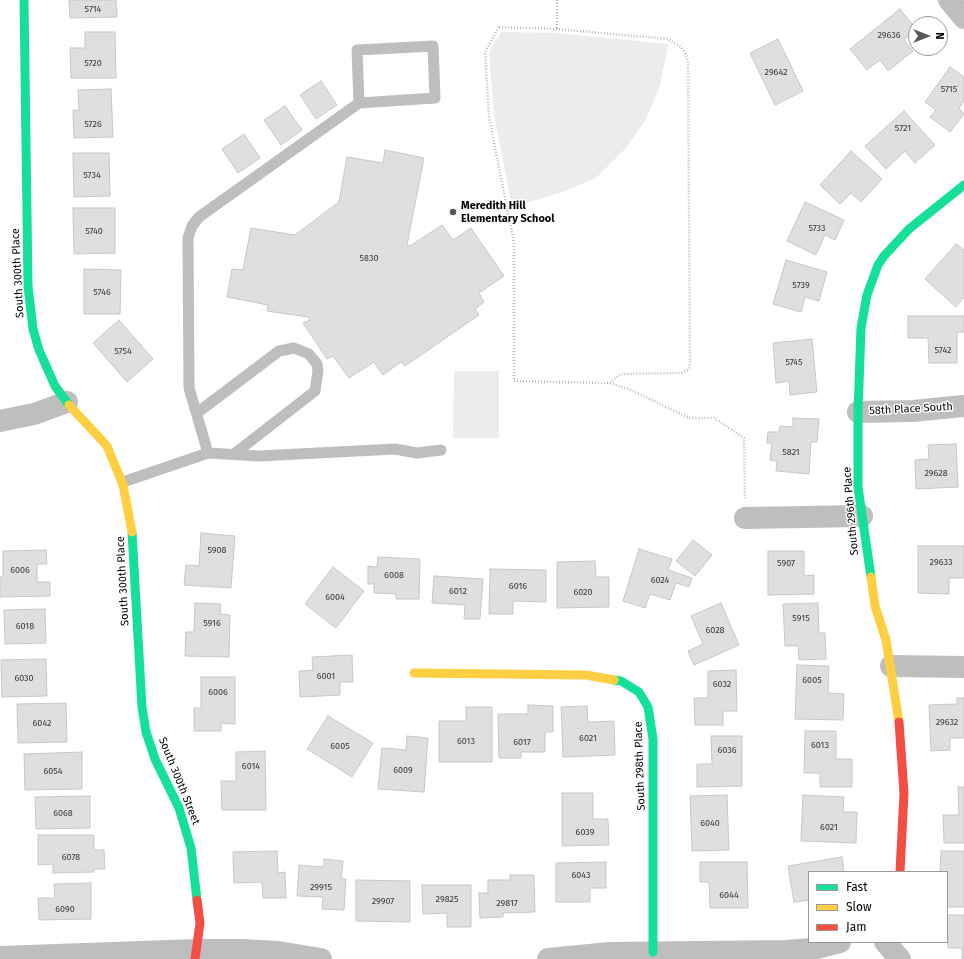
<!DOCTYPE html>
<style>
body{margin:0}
#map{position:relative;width:964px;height:959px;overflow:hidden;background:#fff;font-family:"Fira Sans",sans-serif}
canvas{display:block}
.legend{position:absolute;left:808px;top:871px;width:140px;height:72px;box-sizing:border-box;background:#fff;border:1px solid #999;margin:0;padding:5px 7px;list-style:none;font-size:12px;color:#000}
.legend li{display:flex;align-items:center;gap:8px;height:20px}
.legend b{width:20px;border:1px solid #999}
.north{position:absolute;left:908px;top:16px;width:40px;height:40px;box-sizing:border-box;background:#fff;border:1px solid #999;border-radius:50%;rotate:90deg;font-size:11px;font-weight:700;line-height:16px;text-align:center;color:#000}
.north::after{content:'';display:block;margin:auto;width:14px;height:18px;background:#595959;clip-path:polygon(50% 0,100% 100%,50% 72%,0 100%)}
</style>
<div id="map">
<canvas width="964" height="959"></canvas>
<ul class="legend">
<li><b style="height:5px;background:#16e098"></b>Fast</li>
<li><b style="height:5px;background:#ffcf43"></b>Slow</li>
<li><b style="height:5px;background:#f24e42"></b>Jam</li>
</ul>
<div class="north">N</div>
</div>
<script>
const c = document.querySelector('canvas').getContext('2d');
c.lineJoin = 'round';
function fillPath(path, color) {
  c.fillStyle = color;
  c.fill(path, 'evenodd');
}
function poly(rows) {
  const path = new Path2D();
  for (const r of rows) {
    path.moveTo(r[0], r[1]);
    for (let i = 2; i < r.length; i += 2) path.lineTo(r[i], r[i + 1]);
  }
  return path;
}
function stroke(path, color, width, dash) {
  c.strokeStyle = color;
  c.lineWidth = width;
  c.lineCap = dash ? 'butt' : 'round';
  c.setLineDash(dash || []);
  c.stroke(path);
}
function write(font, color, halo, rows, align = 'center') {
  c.font = font + ' "Fira Sans",sans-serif';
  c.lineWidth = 3;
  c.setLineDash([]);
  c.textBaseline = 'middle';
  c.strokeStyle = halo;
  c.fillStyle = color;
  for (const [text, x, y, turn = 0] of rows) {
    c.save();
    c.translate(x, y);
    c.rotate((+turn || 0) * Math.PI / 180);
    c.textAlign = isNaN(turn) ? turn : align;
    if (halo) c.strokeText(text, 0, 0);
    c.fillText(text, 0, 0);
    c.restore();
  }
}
const green = poly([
 [501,32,557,33,668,44,660,86,646,119,626,148,596,178,563,192,512,207,494,115,489,52],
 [454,371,499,371,499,438,453,438]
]);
const building = poly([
 [69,0,116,0,117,17,70,18,69,0],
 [900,9,916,29,904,40,913,51,888,71,880,60,867,70,850,49,900,9],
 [85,32,115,32,116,78,71,78,70,48,85,48,85,32],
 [778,39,803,91,775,105,750,53,778,39],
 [950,67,964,77,964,101,959,108,964,114,950,132,930,117,936,110,925,102,950,67],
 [321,81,337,105,316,119,300,95,321,81],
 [111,89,113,137,74,138,73,110,79,110,78,90,111,89],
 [285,106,302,130,281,145,264,120,285,106],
 [904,111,935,145,915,163,905,151,886,169,865,146,904,111],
 [244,134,260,158,238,173,222,149,244,134],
 [385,150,424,158,407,245,410,246,442,225,453,240,471,228,504,276,479,293,484,302,475,309,479,315,405,366,401,362,383,375,374,362,349,378,333,356,327,359,303,323,310,320,308,317,267,311,268,305,227,297,232,269,243,270,251,228,295,235,339,202,347,157,383,163,385,150],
 [851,151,882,179,861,202,851,193,840,204,820,185,851,151],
 [73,153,109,153,110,196,74,197,73,153],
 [805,202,844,220,835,240,825,235,816,255,787,241,805,202],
 [73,208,115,208,115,253,74,254,73,208],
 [956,244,964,250,964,297,956,307,925,279,956,244],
 [786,260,827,272,819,301,805,297,801,312,773,304,786,260],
 [84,269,121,270,120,314,84,314,84,269],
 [908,316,964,316,964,332,957,332,957,363,929,363,928,338,908,338,908,316],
 [119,320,153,359,127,382,93,343,119,320],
 [812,339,817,392,790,395,789,381,776,383,773,343,812,339],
 [793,418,819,419,817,442,811,442,809,474,776,471,777,461,770,460,772,443,767,443,768,432,779,432,780,426,793,427,793,418],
 [956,444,958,487,916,489,915,460,929,459,928,445,956,444],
 [201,533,235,536,231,588,184,585,186,565,199,566,201,533],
 [693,540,712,555,695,576,676,561,693,540],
 [918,546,964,546,964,578,949,578,949,594,918,593,918,546],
 [639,549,672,559,668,570,692,578,689,587,676,583,670,600,650,594,645,608,623,601,639,549],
 [46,550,47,564,37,564,37,582,50,582,50,596,0,597,0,577,3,577,3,551,46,550],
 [768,551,804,551,804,576,814,575,814,594,768,595,768,551],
 [378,557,420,559,419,599,396,599,396,594,374,593,374,584,368,584,368,566,377,567,378,557],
 [595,561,596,577,609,577,609,607,557,608,557,562,595,561],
 [333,567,364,591,336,628,305,604,333,567],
 [490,569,546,570,546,602,513,601,513,614,489,614,490,569],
 [434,576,483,579,480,619,464,619,465,605,432,603,434,576],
 [195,603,221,604,220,614,230,615,229,657,185,656,186,632,194,632,195,603],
 [721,603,739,645,694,665,688,651,703,644,691,616,721,603],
 [818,603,819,633,825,633,826,659,799,660,798,646,785,646,783,604,818,603],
 [45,609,46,643,5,644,4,610,45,609],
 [352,655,353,682,340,682,340,695,300,697,299,671,313,670,312,657,352,655],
 [46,659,47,696,2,697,1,660,46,659],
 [797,665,829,666,828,693,844,694,843,720,795,719,797,665],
 [736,670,737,711,723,711,723,725,695,725,694,698,708,698,708,671,736,670],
 [201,677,235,677,235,724,221,723,221,731,194,731,194,708,201,708,201,677],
 [957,698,964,698,964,738,950,738,950,750,931,751,929,705,957,704,957,698],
 [66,703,67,742,18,743,17,704,66,703],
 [528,705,553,706,553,732,545,732,545,752,521,752,521,758,499,758,498,714,528,714,528,705],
 [587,706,588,722,614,721,615,755,563,757,561,707,587,706],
 [466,707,492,707,492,762,439,762,439,721,466,721,466,707],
 [328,716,373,743,352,777,307,749,328,716],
 [805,731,836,731,836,759,852,759,852,787,820,787,820,773,804,773,805,731],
 [407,736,428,738,424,792,378,789,382,748,406,750,407,736],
 [711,736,742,736,742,786,697,787,697,764,712,764,711,736],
 [265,751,266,810,222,810,221,781,236,781,236,752,265,751],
 [82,752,82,789,25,790,24,754,82,752],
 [958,787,964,787,964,843,944,843,943,815,959,815,958,787],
 [562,793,593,793,593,819,608,819,609,845,562,846,562,793],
 [727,795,729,850,692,851,690,796,727,795],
 [803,795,844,797,843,812,857,812,856,843,801,841,803,795],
 [90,796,90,828,36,829,35,797,90,796],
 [38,835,94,835,94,850,104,850,105,869,94,869,94,872,53,873,53,864,38,865,38,835],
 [277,851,278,873,285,872,286,898,263,898,262,882,234,883,233,852,277,851],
 [941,851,964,851,964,907,947,907,947,872,940,872,941,851],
 [842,857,844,872,809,872,809,900,794,902,788,866,842,857],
 [324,859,343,861,341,878,346,879,344,910,322,909,323,897,297,896,299,865,324,867,324,859],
 [606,862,606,888,590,888,590,902,556,902,556,863,606,862],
 [700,862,747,862,748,908,710,908,709,882,700,882,700,862],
 [510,875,534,875,535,912,503,913,503,917,480,918,479,893,488,893,488,880,510,880,510,875],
 [356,880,410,881,410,922,356,921,356,880],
 [91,883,91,919,39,920,38,898,55,898,54,884,91,883],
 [422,885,471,885,471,927,447,927,447,913,423,914,422,885],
 [947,915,964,915,964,959,962,959,962,948,948,948,947,915]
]);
const path = poly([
 [557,0,557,29],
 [499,27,557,29,668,39,681,47,685,53,688,61,690,363,689,369,681,373,620,374,610,383,514,381,514,243,489,117,485,52,499,27],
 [610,383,631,390,689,418,714,418,744,438,745,498]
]);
const lane = poly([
 [197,413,279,351,294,348,309,354,317,364,318,371,315,391,234,454],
 [208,453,189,388,188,238,192,226,199,217,359,103,435,98,433,46,357,50,359,103],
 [123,482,208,453,259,456,395,449,417,453,441,450]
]);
const street = poly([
 [949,0,964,18],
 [858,412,913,411,964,406],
 [0,421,34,414,67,402],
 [745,518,862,516],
 [891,666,964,667],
 [885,942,900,959],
 [0,957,196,950,243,950,278,952,321,959],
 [548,959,610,953,786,951,813,949,840,942]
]);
const fast = poly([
 [24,0,28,286,33,329,39,350,55,386,69,405],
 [132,532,142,707,146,732,155,759,179,808,191,848,197,900],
 [871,577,858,487,858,412,861,328,867,295,878,265,884,256,909,229,964,185],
 [614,680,621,681,639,692,648,707,653,739,653,952]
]);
const slow = poly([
 [69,405,107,446,123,485,132,532],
 [871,577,875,606,886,640,899,722],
 [414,673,586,675,614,680]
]);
const jam = poly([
 [899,722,904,793,900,872],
 [195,959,200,923,197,900]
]);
const markers = [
 [453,212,4,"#595959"]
];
const numberNames = [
 ["5714",93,9],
 ["29636",889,35],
 ["5720",93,63],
 ["29642",776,72],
 ["5715",949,89],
 ["5726",93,124],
 ["5721",903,128],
 ["5734",92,175],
 ["5733",817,228],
 ["5740",94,231],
 ["5830",369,258],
 ["5739",801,285],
 ["5746",102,292],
 ["5742",943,350],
 ["5754",123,351],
 ["5745",794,362],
 ["5821",791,452],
 ["29628",936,473],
 ["5908",217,550],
 ["29633",941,562],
 ["5907",786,563],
 ["6006",20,570],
 ["6008",394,575],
 ["6024",660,580],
 ["6016",518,586],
 ["6012",458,591],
 ["6020",583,592],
 ["6004",335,597],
 ["5915",801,618],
 ["5916",212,623],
 ["6018",25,626],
 ["6028",715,630],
 ["6001",326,676],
 ["6030",24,678],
 ["6005",812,680],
 ["6032",722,684],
 ["6006",218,692],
 ["29632",947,722],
 ["6042",42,723],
 ["6021",588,738],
 ["6013",466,741],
 ["6017",522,742],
 ["6013",820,745],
 ["6005",340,746],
 ["6036",727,750],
 ["6014",251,766],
 ["6009",403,770],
 ["6054",53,771],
 ["6068",63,813],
 ["6040",710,823],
 ["6021",829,827],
 ["6039",585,832],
 ["6078",71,857],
 ["6043",581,875],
 ["29915",321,887],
 ["6044",729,895],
 ["29825",447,899],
 ["29907",383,901],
 ["29817",507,903],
 ["6090",65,909]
];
const poiNames = [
 ["Meredith Hill",461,206],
 ["Elementary School",461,219]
];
const streetNames = [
 ["South 300th Place",18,273,-93],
 ["58th Place South",911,409,-3],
 ["South 296th Place",851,511,-95],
 ["South 300th Place",123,581,-93],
 ["South 298th Place",640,766,-92],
 ["South 300th Street",179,781,68]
];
fillPath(green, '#ececec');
fillPath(building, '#dfdfdf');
stroke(building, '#c7c7c7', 1);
stroke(path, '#b9b9b9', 2.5, [1, 2]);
stroke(lane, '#bebebe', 11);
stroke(street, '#bebebe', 22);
stroke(fast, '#16e098', 9);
stroke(slow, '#ffcf43', 9);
stroke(jam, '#f24e42', 9);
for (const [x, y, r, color] of markers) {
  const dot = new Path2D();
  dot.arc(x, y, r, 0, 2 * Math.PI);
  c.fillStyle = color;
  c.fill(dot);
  stroke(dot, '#fff', 1.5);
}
write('9px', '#383838', null, numberNames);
write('bold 11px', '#000', '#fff', poiNames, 'left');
write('11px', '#000', '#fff', streetNames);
</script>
